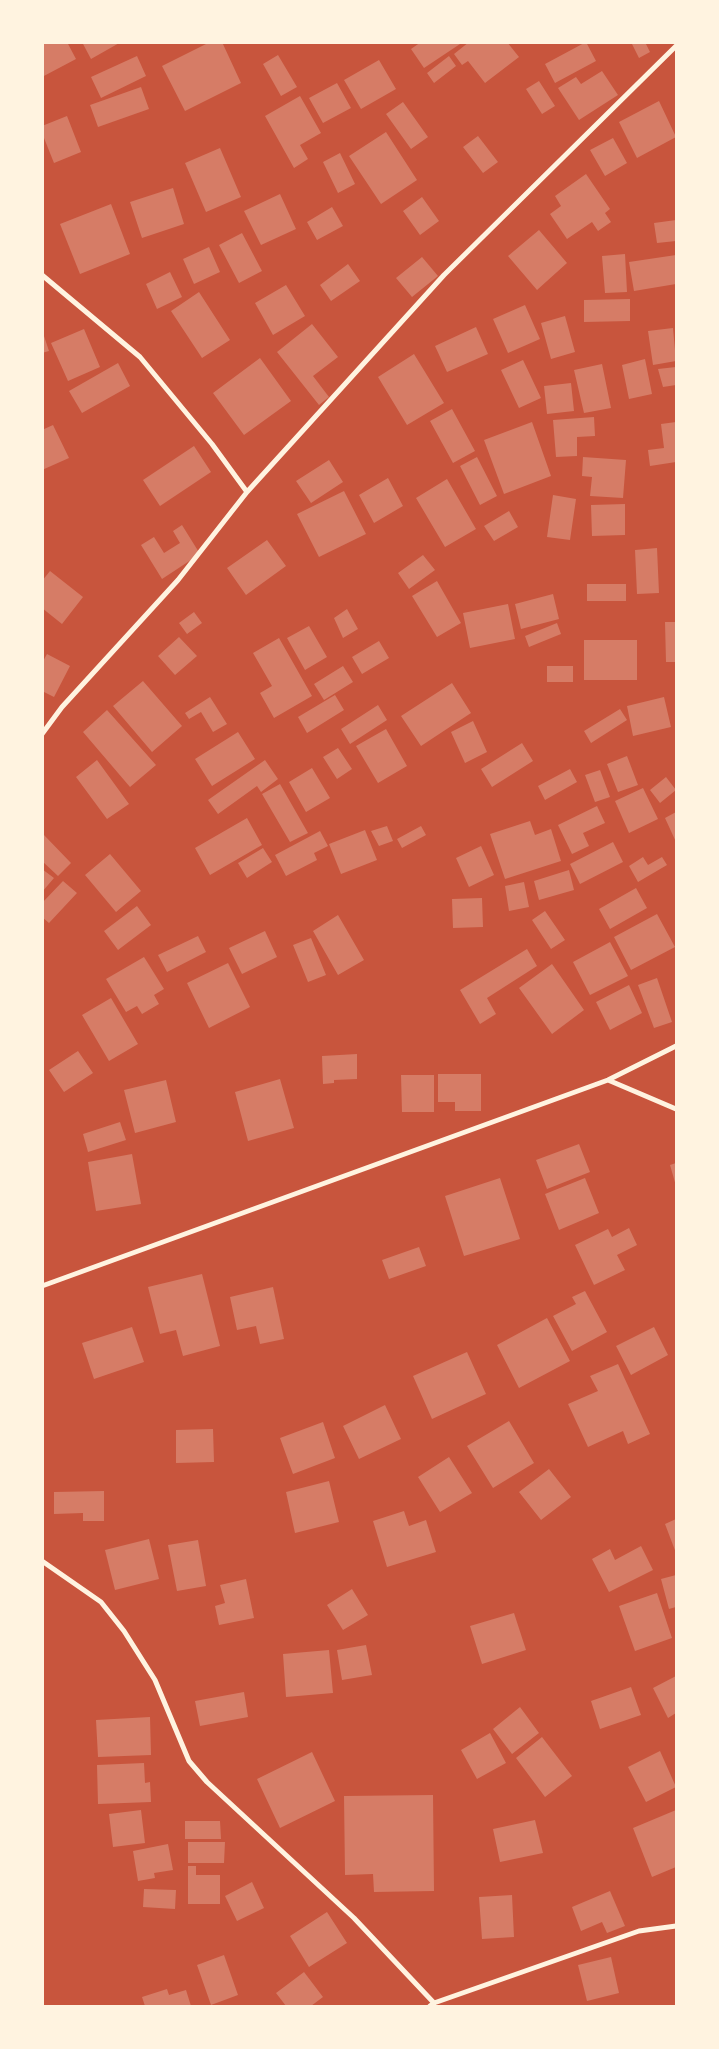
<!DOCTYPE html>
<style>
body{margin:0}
#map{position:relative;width:719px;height:2049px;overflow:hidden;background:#c8553d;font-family:"Titillium Web",sans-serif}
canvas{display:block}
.frame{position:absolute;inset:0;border:44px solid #fff3e0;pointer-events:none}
</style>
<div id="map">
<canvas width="719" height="2049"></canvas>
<div class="frame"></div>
</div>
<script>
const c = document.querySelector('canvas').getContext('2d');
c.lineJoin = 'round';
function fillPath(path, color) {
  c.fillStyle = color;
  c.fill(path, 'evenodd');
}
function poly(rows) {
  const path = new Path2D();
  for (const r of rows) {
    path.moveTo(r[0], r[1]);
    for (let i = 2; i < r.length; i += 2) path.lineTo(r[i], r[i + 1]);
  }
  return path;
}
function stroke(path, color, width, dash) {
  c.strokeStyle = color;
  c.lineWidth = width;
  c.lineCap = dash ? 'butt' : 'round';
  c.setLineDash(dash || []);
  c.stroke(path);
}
const building = poly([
 [42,42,67,42,76,59,42,77],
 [82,42,121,42,91,59],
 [210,42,222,42,241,83,185,111,162,66],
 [421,42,463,42,424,68,411,49],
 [469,42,507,42,519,57,485,83,468,61,462,65,454,54],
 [586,42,596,61,555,83,545,64],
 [631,42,645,42,650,52,639,58],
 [278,55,297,87,281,96,263,64],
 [137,56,146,76,101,98,91,77],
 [449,56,456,66,434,83,427,73],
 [379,60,396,89,361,109,344,80],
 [602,71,618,95,579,120,558,88,576,77,581,84],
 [539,81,555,106,542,114,526,89],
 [337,83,351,108,323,123,309,98],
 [141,87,149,109,98,127,90,105],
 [300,96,321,133,300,145,308,159,294,168,265,116],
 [659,101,676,137,637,158,619,122],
 [403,102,428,137,411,149,386,114],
 [67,116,81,152,54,163,44,138,42,139,42,126],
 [386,132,417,180,381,204,349,156],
 [478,136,498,162,483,173,463,147],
 [613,138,627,163,605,176,590,150],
 [220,148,241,197,206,212,185,163],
 [340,153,355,184,338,193,323,162],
 [586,174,610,209,605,213,611,222,598,231,592,222,567,239,550,214,561,206,555,196],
 [173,188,184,224,142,238,130,202],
 [280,194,296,229,261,245,244,211],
 [422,197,439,221,420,235,403,211],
 [111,204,130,254,80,274,60,224],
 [332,207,343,226,317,240,307,222],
 [676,220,676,241,657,243,654,223],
 [539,230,567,263,537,290,508,256],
 [242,233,262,271,239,283,219,245],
 [209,247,220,272,194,284,183,259],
 [625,254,627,292,605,293,602,256],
 [676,255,676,284,634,291,629,262],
 [422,257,438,276,412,297,396,278],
 [348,264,360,281,331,301,320,285],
 [170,272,182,297,157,309,146,284],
 [286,285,305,316,273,335,255,303],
 [199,292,230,340,202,358,171,311],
 [630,299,630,321,584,322,584,300],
 [525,305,540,339,508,353,493,319],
 [565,316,575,352,551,359,541,323],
 [312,324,338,357,313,376,329,397,319,405,277,352],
 [476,327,488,354,447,372,435,346],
 [673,328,676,361,653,365,648,331],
 [84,329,100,367,68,381,51,343],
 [42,330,49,351,42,353],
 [414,354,444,403,407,425,378,377],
 [260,358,291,401,244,435,213,393],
 [645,359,652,394,629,399,622,365],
 [523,360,541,398,519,408,501,370],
 [118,363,130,386,82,413,69,391],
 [602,364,611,408,584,413,574,370],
 [676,367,676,385,663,387,658,369],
 [571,383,574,411,547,414,544,386],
 [452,409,475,451,453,463,430,421],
 [594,417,595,436,577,437,577,456,556,457,553,420],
 [532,422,551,476,504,494,484,440],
 [676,422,676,462,650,466,648,450,664,448,661,424],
 [53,425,69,458,42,470,42,430],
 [194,446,211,472,160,506,143,480],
 [477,457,497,496,480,505,460,466],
 [583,457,626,460,623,498,590,496,592,477,582,476],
 [329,460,343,482,311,503,296,481],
 [388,478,403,506,374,523,359,495],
 [447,479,476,529,445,547,416,498],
 [344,491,366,534,319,557,297,514],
 [553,495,576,499,570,540,547,537],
 [625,504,625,535,592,536,591,505],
 [509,511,518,527,494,541,484,526],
 [182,525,200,554,162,579,141,545,154,537,164,553,180,543,173,531],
 [267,540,286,566,246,595,227,568],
 [657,548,659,593,637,594,635,550],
 [423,555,435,570,409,589,398,573],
 [50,571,83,597,62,624,42,608,42,581],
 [437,581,461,623,437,637,412,596],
 [587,584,626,584,626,601,587,601],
 [553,594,559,619,521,629,515,604],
 [508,604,515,639,470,648,463,613],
 [347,609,358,629,343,638,334,618],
 [194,612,202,623,187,634,179,623],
 [665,622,676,622,676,662,666,662],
 [557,623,561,634,529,647,525,636],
 [309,626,327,657,305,670,287,638],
 [179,637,197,656,175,675,158,656],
 [279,638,312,696,274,718,260,693,272,686,253,653],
 [584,640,637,640,637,680,584,680],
 [379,641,389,658,362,674,352,657],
 [47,654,70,666,54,697,42,691,42,663],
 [343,666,353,682,324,700,314,684],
 [547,666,573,666,573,682,547,682],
 [143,681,182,726,152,752,113,706],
 [452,683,471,713,421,746,401,716],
 [335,695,344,710,307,733,298,717],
 [210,697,227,724,213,732,201,712,189,719,185,713],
 [664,697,671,727,633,736,627,706],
 [378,705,387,720,350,744,341,729],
 [620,709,627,720,591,743,584,731],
 [107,710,156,765,130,787,83,732],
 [473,721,487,752,465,763,451,732],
 [386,729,407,766,378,783,356,746],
 [238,732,255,759,212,786,195,759],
 [522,743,533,761,492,787,481,769],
 [338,748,352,769,337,779,323,757],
 [627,756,638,785,618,792,607,764],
 [97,760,129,804,107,819,76,777],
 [265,760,278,779,261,792,257,786,218,814,208,800],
 [312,768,330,798,306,812,289,782],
 [570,769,577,782,545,800,538,786],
 [600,770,610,797,595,802,585,775],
 [666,777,676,790,660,803,650,790],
 [280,784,308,833,290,842,262,794],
 [643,788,658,819,629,833,615,801],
 [597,806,605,823,583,833,589,846,572,854,558,825],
 [676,812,676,842,665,818],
 [247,818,262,845,210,875,195,848],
 [530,821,535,835,551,829,561,861,505,879,490,834],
 [387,826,393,841,379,846,371,831],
 [421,826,426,835,402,848,397,839],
 [365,830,377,860,341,874,329,844],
 [320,831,328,846,314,853,317,860,286,876,275,855],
 [44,835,71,863,58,876,42,861],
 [613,842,623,862,580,884,570,864],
 [481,846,494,875,469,887,456,858],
 [263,848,272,862,247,878,238,863],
 [110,854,141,891,116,912,85,875],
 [643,857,648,865,662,857,667,865,638,882,629,866],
 [42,869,54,878,42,892],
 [569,870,574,890,539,900,534,881],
 [63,881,77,893,49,923,42,917,42,903],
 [524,882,529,907,509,911,505,886],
 [636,888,647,908,610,929,599,909],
 [482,898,483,927,453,928,452,899],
 [137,906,151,925,118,950,104,931],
 [545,911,565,940,551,949,532,920],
 [657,914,675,947,631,970,614,937],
 [338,915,364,960,338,975,313,931],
 [265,931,277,957,242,974,229,948],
 [198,936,206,952,167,972,158,955],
 [311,938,326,975,308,982,293,945],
 [610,942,628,976,590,995,573,962],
 [527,949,537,966,487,998,496,1014,480,1024,460,990],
 [144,957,164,989,154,995,159,1004,142,1014,137,1006,126,1012,106,979],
 [228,963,250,1007,209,1028,187,983],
 [552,964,584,1010,552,1034,519,988],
 [657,978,672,1022,654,1028,638,985],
 [629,985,642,1013,610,1030,596,1002],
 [111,998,138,1044,109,1061,82,1015],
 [78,1051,93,1073,64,1092,49,1070],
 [357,1054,357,1079,334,1080,334,1083,323,1084,322,1056],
 [438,1074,481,1074,481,1111,455,1111,455,1102,438,1102],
 [401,1075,434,1075,434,1112,402,1112],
 [280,1079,294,1128,248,1141,235,1092],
 [166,1080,176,1122,135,1133,124,1090],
 [120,1122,126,1140,88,1152,83,1134],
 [579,1144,590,1172,547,1189,536,1160],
 [132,1154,141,1204,96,1211,88,1162],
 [676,1163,676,1186,670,1165],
 [500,1178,520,1239,464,1256,445,1196],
 [585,1178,599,1213,559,1230,545,1194],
 [629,1228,637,1245,617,1255,625,1270,594,1285,575,1245,608,1229,612,1237],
 [419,1247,426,1266,389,1279,382,1260],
 [202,1274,220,1346,183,1356,176,1330,160,1334,148,1287],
 [273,1287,284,1339,260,1344,256,1326,237,1330,230,1297],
 [585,1291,607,1332,572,1351,553,1316,576,1304,572,1297],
 [547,1318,570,1361,519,1388,497,1345],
 [132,1327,144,1362,94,1379,82,1343],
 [654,1327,668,1355,631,1375,616,1346],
 [467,1352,486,1394,432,1419,413,1376],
 [618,1364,650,1434,628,1444,623,1431,588,1447,568,1404,598,1391,590,1376],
 [385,1405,401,1439,359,1459,343,1426],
 [509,1421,534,1463,493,1488,467,1446],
 [323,1422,335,1458,293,1474,280,1438],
 [213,1429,214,1462,176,1463,176,1430],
 [449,1457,472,1493,440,1512,418,1477],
 [549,1469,571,1497,541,1520,519,1492],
 [329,1481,339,1522,295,1533,286,1492],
 [104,1491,104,1521,83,1521,83,1513,54,1514,54,1492],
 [404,1511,409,1526,426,1520,436,1552,387,1567,373,1521],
 [676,1519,676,1553,665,1524],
 [149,1539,159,1579,115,1590,105,1550],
 [198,1540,206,1586,177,1591,168,1545],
 [641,1546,653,1570,609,1592,592,1559,610,1549,615,1560],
 [676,1575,676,1607,669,1609,661,1579],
 [246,1579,254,1618,219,1625,215,1606,225,1603,220,1585],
 [352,1589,368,1615,343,1630,327,1605],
 [657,1593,672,1638,635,1651,619,1606],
 [514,1613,526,1650,482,1664,470,1626],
 [366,1645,372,1675,342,1680,337,1650],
 [329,1650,333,1693,286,1697,283,1654],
 [676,1676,676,1713,668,1718,653,1688],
 [631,1687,641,1715,600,1729,591,1701],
 [244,1692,248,1717,200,1726,195,1701],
 [520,1707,539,1733,512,1754,493,1729],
 [150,1717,151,1755,98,1757,96,1720],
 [490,1733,506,1763,477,1779,461,1750],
 [542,1737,572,1776,545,1797,516,1758],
 [660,1751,676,1787,646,1802,628,1767],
 [312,1752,335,1801,280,1828,257,1779],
 [144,1763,145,1783,150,1782,151,1802,98,1804,97,1765],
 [433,1795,434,1891,374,1892,373,1874,345,1875,344,1796],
 [141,1810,145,1843,113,1847,109,1814],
 [676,1810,676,1867,652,1877,633,1828],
 [535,1820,543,1853,500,1862,493,1829],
 [185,1821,220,1821,221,1839,185,1839],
 [188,1842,225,1842,224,1863,188,1863],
 [168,1844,173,1870,154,1873,155,1878,138,1881,133,1851],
 [188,1866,196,1866,196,1875,220,1875,220,1904,188,1904],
 [252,1882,264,1908,237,1921,225,1896],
 [144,1889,176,1890,175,1909,143,1907],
 [610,1891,625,1926,607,1933,602,1922,581,1931,572,1907],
 [512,1895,514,1937,482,1939,479,1897],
 [327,1912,347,1943,309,1967,290,1936],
 [224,1955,238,1995,211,2005,197,1965],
 [611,1957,619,1993,587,2001,578,1965],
 [304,1972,323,1997,311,2006,286,2006,276,1993],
 [167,1989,169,1995,186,1990,191,2006,145,2006,142,1997]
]);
const minor = poly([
 [42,275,140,357,212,444,247,492],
 [42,734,62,707,178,580,247,492,444,275,676,46],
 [608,1080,676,1109],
 [42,1286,608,1080,676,1046],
 [42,1561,101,1602,124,1631,155,1680,189,1761,207,1782,354,1918,434,2003,430,2006],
 [434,2003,639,1931,676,1926]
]);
fillPath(building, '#d67c66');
stroke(minor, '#fff3e0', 5);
</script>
